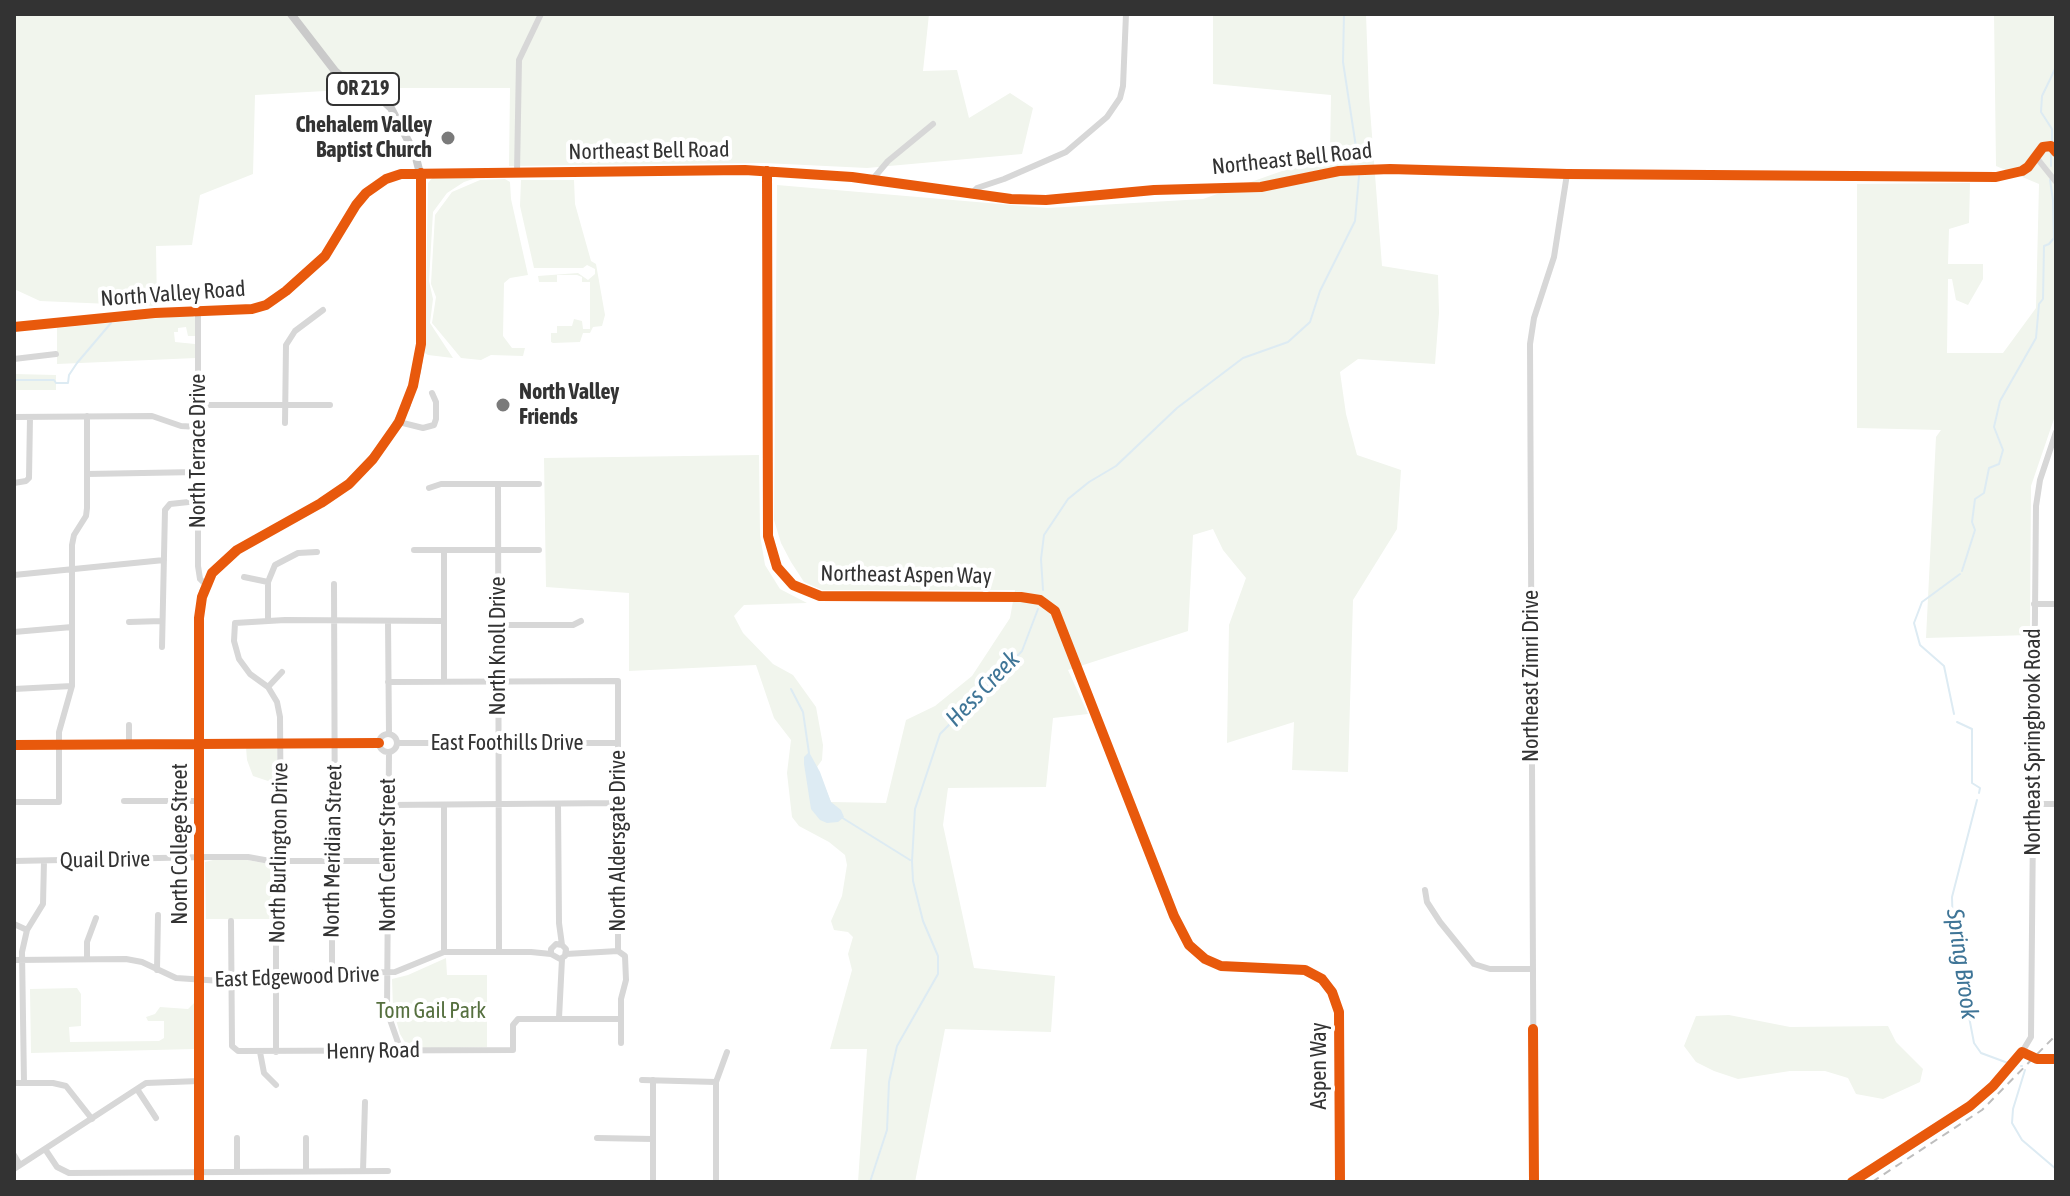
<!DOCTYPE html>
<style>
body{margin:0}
#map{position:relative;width:2070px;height:1196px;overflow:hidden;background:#fff;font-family:"Asap Condensed",sans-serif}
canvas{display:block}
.frame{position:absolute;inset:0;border:16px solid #333;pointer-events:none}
</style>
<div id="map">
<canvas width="2070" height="1196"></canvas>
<div class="frame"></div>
</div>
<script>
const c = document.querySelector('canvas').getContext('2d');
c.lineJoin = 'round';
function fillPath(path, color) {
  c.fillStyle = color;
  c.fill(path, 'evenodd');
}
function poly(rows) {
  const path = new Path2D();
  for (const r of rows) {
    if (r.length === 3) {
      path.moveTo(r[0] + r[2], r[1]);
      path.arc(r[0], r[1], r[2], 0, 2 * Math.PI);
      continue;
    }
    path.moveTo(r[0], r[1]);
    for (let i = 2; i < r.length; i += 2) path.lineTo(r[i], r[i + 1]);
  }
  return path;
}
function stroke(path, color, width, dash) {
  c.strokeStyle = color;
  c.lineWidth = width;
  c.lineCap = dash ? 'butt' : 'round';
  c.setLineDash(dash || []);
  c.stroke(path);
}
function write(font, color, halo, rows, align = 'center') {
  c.font = font + ' "Asap Condensed",sans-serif';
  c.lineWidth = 8;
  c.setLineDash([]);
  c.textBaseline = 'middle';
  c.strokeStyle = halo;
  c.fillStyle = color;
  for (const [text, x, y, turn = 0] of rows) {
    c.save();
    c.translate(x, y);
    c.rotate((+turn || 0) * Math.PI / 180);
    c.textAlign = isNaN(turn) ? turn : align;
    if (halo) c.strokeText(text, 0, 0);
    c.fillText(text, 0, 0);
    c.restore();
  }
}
const green = poly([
 [14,14,929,14,923,71,957,70,969,118,1010,93,1033,108,1022,154,867,168,764,163,509,166,510,88,378,88,255,95,253,174,200,195,192,245,156,246,157,306,40,301,14,289],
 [1213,14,1366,14,1369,96,1382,266,1438,275,1439,313,1435,364,1358,359,1340,372,1346,414,1357,455,1401,470,1397,529,1353,600,1348,772,1292,770,1294,722,1227,743,1229,625,1246,578,1223,550,1213,529,1193,535,1188,631,1068,670,1088,714,1053,718,1046,787,948,788,943,825,974,968,1055,976,1051,1032,945,1029,915,1182,858,1182,867,1049,830,1049,852,970,848,954,853,937,848,932,834,930,831,921,842,896,847,865,845,855,829,842,799,826,792,817,787,773,791,740,774,718,756,665,629,671,629,593,546,587,544,458,759,455,760,535,765,565,780,589,807,603,744,605,734,616,743,633,773,664,793,675,816,707,823,745,822,760,817,767,831,802,886,803,906,720,935,706,972,676,1010,618,1015,590,822,590,804,582,791,562,781,543,774,520,777,185,1047,208,1203,199,1330,154,1331,95,1213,84],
 [1994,14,2056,14,2056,413,2031,486,2030,635,1926,638,1936,437,1941,430,1857,428,1857,184,1970,183,1969,223,1949,229,1948,264,1983,264,1983,279,1968,305,1956,300,1952,279,1948,279,1947,353,2003,353,2036,308,2039,184,1996,166],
 [434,176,507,177,479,177,464,182,447,193,433,212,429,281,433,299,430,323,453,358,428,355,425,353,428,183],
 [480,180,505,179,510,182,511,199,528,275,510,278,504,283,503,336,512,348,525,348,523,356,491,355,481,360,461,358,432,323,436,297,431,284,435,215,452,192],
 [521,180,574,180,575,204,591,261,596,264,605,315,602,326,593,327,590,333,583,333,580,342,553,343,551,342,551,333,557,333,557,326,572,326,574,319,582,321,583,329,590,329,590,282,582,282,582,277,577,275,557,275,557,282,539,282,538,276,578,273,588,280,595,274,595,269,587,265,583,268,534,268,520,206],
 [191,315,196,318,196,336,188,336,186,327,178,328,178,332,174,332,175,342,195,344,196,358,57,364,57,328],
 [14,374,56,375,56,390,14,390],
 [246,747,277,749,277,780,268,781,253,776,247,760],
 [213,860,247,860,276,865,273,919,206,919,205,862],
 [446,958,447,975,487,975,487,1047,409,1049,400,1034,393,1009,392,979,408,975],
 [77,988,81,994,81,1026,69,1027,70,1042,159,1041,164,1038,164,1021,148,1021,146,1017,155,1014,160,1007,188,1009,195,1002,195,1049,31,1053,30,989],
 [1729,1015,1790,1027,1888,1026,1896,1042,1923,1069,1920,1082,1883,1099,1856,1094,1848,1078,1825,1071,1790,1071,1738,1079,1714,1071,1696,1062,1684,1046,1696,1016]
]);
const water = poly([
 [809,752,820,772,831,802,841,810,844,817,838,822,827,823,820,820,811,809,804,764,804,757]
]);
const stream = poly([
 [1344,14,1343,62,1358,160],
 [2052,142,2052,129,2041,112,2042,96,2056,67],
 [2051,166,2051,152],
 [14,380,54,380,56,383,68,383,69,375,77,363,111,323],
 [1962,571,1975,530,1972,522,1975,499,1984,493,1989,468,1999,464,2003,450,1994,427,2000,401,2036,338,2039,304,2043,299,2044,246,2049,244,2054,238,2053,200,2050,180],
 [1043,590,1041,559,1044,535,1068,499,1089,482,1116,466,1177,408,1243,358,1288,342,1310,322,1320,291,1355,221,1359,176],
 [791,689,803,712,809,753],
 [1954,714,1944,666,1920,645,1914,623,1922,602,1960,574],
 [1957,722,1972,729,1972,783,1980,788,1979,793],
 [1977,800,1952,897,1953,933,1974,1043,1981,1053,2008,1063],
 [841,817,910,860],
 [2021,1066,2022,1066],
 [2025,1070,2013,1109,2012,1123,2022,1140,2056,1169],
 [870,1182,887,1130,889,1082,897,1046,938,974,938,956,923,921,913,881,912,861,915,809,940,734,1022,651,1038,609]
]);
const minor = poly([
 [2036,157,2056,182],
 [767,171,768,536,777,567,793,585,820,596,1021,597,1040,600,1055,611,1174,916,1189,945,1205,959,1221,966,1305,970,1322,979,1332,992,1339,1012,1340,1182],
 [517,173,519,60,541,14],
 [872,180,888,161,933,124],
 [971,194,977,188,1004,179,1066,152,1107,117,1120,98,1123,86,1126,14],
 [198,315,198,566,200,579,206,585],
 [14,359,56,354],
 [198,405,330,405],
 [14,417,152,416,181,426,198,427],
 [399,422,423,428,434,425,436,419,436,402,432,393],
 [285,423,286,345,295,331,323,310],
 [87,474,198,472],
 [14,483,26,481,29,478,30,417],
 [498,484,499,952],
 [429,488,441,484,539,484],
 [414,550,539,550],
 [444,550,444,682],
 [14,575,164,560],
 [244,577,268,582],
 [2034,604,2056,604],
 [268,620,268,582,275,565,298,553,317,552],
 [388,621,389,734],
 [129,622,162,621],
 [498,625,573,625,581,621],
 [14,632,72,627],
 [162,647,165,510,170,504,198,501],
 [388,682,618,681,618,951,625,956,626,980,621,999,621,1043],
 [268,687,282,672],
 [14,689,72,686],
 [129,725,129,744],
 [388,743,9],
 [397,743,618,743],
 [14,745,379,743],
 [389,752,387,1011,401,1051],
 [124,801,200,801],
 [14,802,59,802,59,732,72,686,72,545,74,535,86,516,87,508,87,416],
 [558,804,559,923,562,945],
 [2032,804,2056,804],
 [389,805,618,803],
 [444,805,444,952],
 [14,861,207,857,248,857,270,861,387,861],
 [1425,890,1427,902,1440,922,1474,964,1490,969,1532,969],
 [231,921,232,1046,238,1051,513,1050,513,1025,518,1019,620,1019],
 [14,924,27,930],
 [566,954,618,951],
 [87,959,87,942,96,918],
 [14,960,126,959,142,962,176,978,237,982,276,973,395,972,444,952,531,952,551,954,560,959,565,956,566,949,562,945,556,944,551,949,551,954],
 [157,970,158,915],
 [332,973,332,882,335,861,334,584],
 [559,1018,562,959],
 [260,1052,264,1073,276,1085],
 [276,1052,276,886,281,861,280,717,277,702,268,687,250,674,239,659,234,641,235,623,285,620,444,621],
 [2022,1052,2037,1059,2056,1059],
 [642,1080,716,1082],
 [14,1083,53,1083,66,1086,92,1119],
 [24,1083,22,952,27,930,43,904,44,861],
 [137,1089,156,1118],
 [237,1138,237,1171],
 [597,1138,653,1139],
 [45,1149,57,1167,69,1173,388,1171],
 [14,1155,20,1165],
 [14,1169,146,1083,199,1081],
 [306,1171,306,1138],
 [363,1171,365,1102],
 [653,1182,653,1080],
 [716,1182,716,1082,727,1052],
 [1534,1182,1530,344,1534,318,1554,257,1567,174],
 [1852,1182,1950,1120,1985,1094,2022,1052,2031,1037,2036,506,2040,480,2056,432]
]);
const major = poly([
 [14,327,155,313,252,309,266,305,286,291,325,256,356,205,366,193,386,179,401,174,745,170,852,177,1011,199,1046,200,1154,190,1261,187,1339,171,1390,169,1567,174,1996,177,2022,171,2028,167,2043,147,2051,146,2056,152],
 [199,1182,199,618,203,592,212,573,237,550,321,503,349,484,365,468,389,437,406,407,417,371,421,344,422,181,415,154,391,108,379,97,344,79,335,71,291,14]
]);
const rail = poly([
 [1872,1182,1982,1110,2056,1035]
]);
const cycleway = poly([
 [767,171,768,536,777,567,793,585,820,596,1021,597,1040,600,1055,611,1174,916,1189,945,1205,959,1221,966,1305,970,1322,979,1332,992,1339,1012,1340,1182],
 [14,327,155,313,252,309,266,305,286,291,325,256,356,205,366,193,386,179,401,174,745,170,852,177,1011,199,1046,200,1154,190,1261,187,1339,171,1390,169,1567,174,1996,177,2022,171,2028,167,2043,147,2051,146,2056,152],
 [14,745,379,743],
 [1533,1029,1534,1182],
 [199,1182,199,618,202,597,212,573,237,550,321,503,349,484,373,459,399,422,413,386,421,344,421,173],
 [1852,1182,1970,1106,1993,1086,2022,1052,2037,1059,2056,1059]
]);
const markers = [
 [448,138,8,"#7a7a7a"],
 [503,405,8,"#7a7a7a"]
];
const shields = [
 [363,89,72]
];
const shieldNames = [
 ["OR 219",363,89]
];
const poiNames = [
 ["Chehalem Valley",432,125],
 ["Baptist Church",432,150],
 ["North Valley",519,392,"left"],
 ["Friends",519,417,"left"]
];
const streetNames = [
 ["Northeast Bell Road",649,151,-1],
 ["Northeast Bell Road",1292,159,-6],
 ["North Valley Road",173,294,-4],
 ["North Terrace Drive",198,451,-90],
 ["Northeast Aspen Way",906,575,1],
 ["North Knoll Drive",498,646,-90],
 ["Northeast Zimri Drive",1531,676,-90],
 ["Northeast Springbrook Road",2033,742,-90],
 ["East Foothills Drive",507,743],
 ["North Aldersgate Drive",618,841,-90],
 ["North College Street",180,844,-90],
 ["North Meridian Street",333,851,-89],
 ["North Burlington Drive",279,853,-89],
 ["North Center Street",388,855,-90],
 ["Quail Drive",105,860,-1],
 ["East Edgewood Drive",297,977,-2],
 ["Henry Road",373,1051,-1],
 ["Aspen Way",1319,1066,-90]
];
const parkNames = [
 ["Tom Gail Park",431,1011]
];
const waterNames = [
 ["Hess Creek",983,689,-46],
 ["Spring Brook",1962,964,82]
];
fillPath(green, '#f1f5ed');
fillPath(water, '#ddebf3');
stroke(stream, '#ddebf3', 2);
stroke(minor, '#d7d7d7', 6);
stroke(major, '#cacaca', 8);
stroke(rail, '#bebebe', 2, [8, 6]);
stroke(cycleway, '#e8590c', 10);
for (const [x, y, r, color] of markers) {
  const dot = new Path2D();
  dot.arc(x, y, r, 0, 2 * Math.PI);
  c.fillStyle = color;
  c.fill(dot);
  stroke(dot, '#fff', 3);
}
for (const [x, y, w] of shields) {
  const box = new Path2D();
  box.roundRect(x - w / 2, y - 16, w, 32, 6);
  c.fillStyle = '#fff';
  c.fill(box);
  stroke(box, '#333', 2);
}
write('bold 20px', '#333', null, shieldNames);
write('bold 22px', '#333', '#fff', poiNames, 'right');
write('22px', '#333', '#fff', streetNames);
write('22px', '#56703f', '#fff', parkNames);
write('italic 24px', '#3f7597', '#fff', waterNames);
</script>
